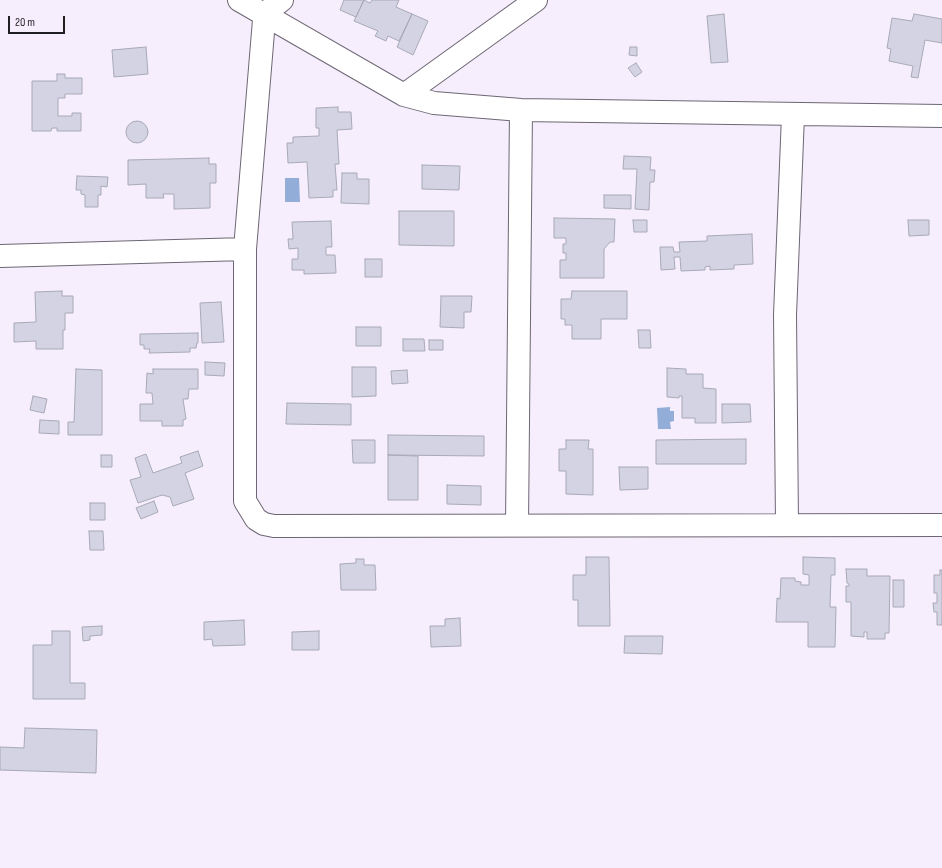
<!DOCTYPE html>
<style>
body{margin:0}
#map{position:relative;width:942px;height:868px;overflow:hidden;background:#f6eefc;font-family:"Sofia Sans Condensed",sans-serif}
canvas{display:block}
.scale{position:absolute;left:8px;top:16px;width:57px;height:18px;box-sizing:border-box;border:2px solid #201e23;border-top:0;padding-left:5px;font-size:12px;line-height:14px;white-space:nowrap;color:#201e23;-webkit-text-stroke:3px #f6eefc;paint-order:stroke}
</style>
<div id="map">
<canvas width="942" height="868"></canvas>
<div class="scale">20 m</div>
</div>
<script>
const c = document.querySelector('canvas').getContext('2d');
c.lineJoin = 'round';
function fillPath(path, color) {
  c.fillStyle = color;
  c.fill(path, 'evenodd');
}
function poly(rows) {
  const path = new Path2D();
  for (const r of rows) {
    if (r.length === 3) {
      path.moveTo(r[0] + r[2], r[1]);
      path.arc(r[0], r[1], r[2], 0, 2 * Math.PI);
      continue;
    }
    path.moveTo(r[0], r[1]);
    for (let i = 2; i < r.length; i += 2) path.lineTo(r[i], r[i + 1]);
  }
  return path;
}
function stroke(path, color, width, dash) {
  c.strokeStyle = color;
  c.lineWidth = width;
  c.lineCap = dash ? 'butt' : 'round';
  c.setLineDash(dash || []);
  c.stroke(path);
}
const water = poly([
 [285,178,299,178,300,202,285,202],
 [670,407,670,411,674,411,674,421,670,422,671,429,658,429,657,408]
]);
const building = poly([
 [344,0,364,0,356,17,340,10,344,0],
 [364,0,370,3,372,0,399,0,396,7,412,14,399,41,388,36,386,41,375,36,378,31,354,21,364,0],
 [412,14,428,21,413,55,397,47,412,14],
 [724,14,728,62,711,63,707,16,724,14],
 [914,14,942,19,942,43,925,40,918,78,911,77,913,66,889,61,891,49,887,48,892,18,912,21,914,14],
 [146,47,148,74,114,77,112,50,146,47],
 [630,47,637,47,637,56,629,55,630,47],
 [636,63,642,72,635,77,628,68,636,63],
 [57,74,65,74,65,78,82,78,82,94,65,94,65,98,58,98,58,116,72,116,72,113,81,113,81,131,57,131,57,128,52,128,51,131,32,131,32,81,57,81,57,74],
 [338,107,338,112,351,112,352,129,337,130,339,164,335,164,337,190,333,190,333,197,309,198,307,162,288,163,287,143,293,143,293,137,319,136,319,128,316,128,316,108,338,107],
 [137,132,11],
 [624,156,651,157,650,170,655,170,654,182,650,182,649,210,635,209,637,169,623,169,624,156],
 [209,158,209,164,216,164,216,183,210,183,210,208,174,209,174,194,163,194,164,198,146,198,146,184,128,185,128,160,209,158],
 [422,165,460,166,459,190,422,189,422,165],
 [342,173,357,173,357,179,369,179,369,204,341,203,342,173],
 [77,176,108,177,107,187,101,186,101,195,98,195,98,207,85,207,85,195,81,194,81,190,76,190,77,176],
 [604,195,631,195,631,209,604,208,604,195],
 [399,211,454,211,454,246,399,245,399,211],
 [554,218,615,219,614,242,610,242,604,249,604,278,560,278,560,260,566,260,566,253,563,253,563,244,566,244,566,238,554,238,554,218],
 [633,220,647,220,647,232,634,232,633,220],
 [908,220,929,220,929,235,909,236,908,220],
 [331,221,332,247,326,247,326,255,335,255,336,273,304,274,304,270,292,270,292,259,298,259,298,248,289,249,288,239,293,239,292,222,331,221],
 [752,234,753,264,734,265,734,269,710,270,710,266,705,267,705,270,681,271,680,257,674,257,675,269,661,270,660,247,673,247,674,252,680,252,679,242,707,241,707,236,752,234],
 [365,259,382,259,382,277,365,277,365,259],
 [62,291,62,296,73,296,73,313,65,313,65,330,63,330,63,349,36,349,36,341,14,342,14,323,36,322,35,292,62,291],
 [572,291,627,291,627,319,601,319,601,339,572,339,572,325,565,325,565,319,561,319,561,299,571,299,572,291],
 [441,296,472,296,471,312,464,312,464,328,440,327,441,296],
 [221,302,224,342,202,343,200,303,221,302],
 [356,327,381,327,381,346,356,346,356,327],
 [638,330,650,330,651,348,639,348,638,330],
 [198,333,198,343,197,343,196,348,190,348,190,352,149,353,150,349,144,349,144,345,140,345,140,334,198,333],
 [403,339,424,339,425,351,403,351,403,339],
 [429,340,443,340,443,350,429,350,429,340],
 [205,362,225,363,224,376,205,375,205,362],
 [352,367,376,367,376,396,352,397,352,367],
 [667,368,686,369,686,374,703,374,703,388,716,389,716,423,695,423,695,418,682,418,682,396,679,396,679,398,667,397,667,368],
 [76,369,102,370,102,435,68,435,68,422,74,422,76,369],
 [153,369,198,369,198,389,189,389,188,399,183,399,186,419,183,420,183,426,162,426,162,421,140,421,140,404,153,404,152,393,146,393,147,373,153,374,153,369],
 [407,370,408,383,392,384,391,371,407,370],
 [33,396,47,399,44,413,30,410,33,396],
 [287,403,351,404,351,425,286,424,287,403],
 [722,404,750,404,751,422,722,423,722,404],
 [40,420,59,421,59,434,39,433,40,420],
 [388,435,484,436,484,456,388,455,388,435],
 [746,439,746,464,656,464,656,440,746,439],
 [352,440,375,440,375,463,353,463,352,440],
 [566,440,589,440,588,449,593,449,593,495,566,494,566,471,559,471,559,449,566,449,566,440],
 [198,451,203,466,185,473,194,499,173,506,170,497,162,495,138,503,130,480,141,477,135,458,146,454,153,473,182,463,180,457,198,451],
 [101,455,112,455,112,467,101,467,101,455],
 [388,455,418,456,418,500,388,500,388,455],
 [619,467,648,467,648,489,620,490,619,467],
 [447,485,481,486,481,505,447,504,447,485],
 [154,501,158,512,141,519,136,508,154,501],
 [90,503,105,503,105,520,90,520,90,503],
 [89,531,103,531,104,550,90,550,89,531],
 [586,557,609,557,610,626,578,626,578,600,573,600,573,575,586,575,586,557],
 [803,557,835,558,835,575,831,575,830,607,836,607,835,647,808,647,808,622,776,622,777,598,780,599,781,578,795,578,795,581,801,582,801,585,809,585,809,575,803,574,803,557],
 [356,559,364,559,364,565,375,565,376,590,341,590,340,564,356,563,356,559],
 [846,569,867,569,867,576,890,576,889,633,885,633,885,639,867,639,867,632,864,632,864,637,851,636,851,602,846,602,846,586,849,586,849,584,847,583,846,569],
 [940,570,942,570,942,625,937,625,937,612,934,612,933,603,937,603,937,593,934,593,934,575,940,575,940,570],
 [893,580,904,580,904,607,893,607,893,580],
 [460,618,461,646,431,647,430,626,445,626,445,619,460,618],
 [244,620,245,645,213,646,212,639,204,640,204,622,244,620],
 [102,626,102,635,90,636,90,640,83,641,82,627,102,626],
 [52,631,70,631,70,683,85,683,85,699,33,699,33,645,52,645,52,631],
 [319,631,319,650,292,650,292,632,319,631],
 [625,636,663,636,662,654,624,653,625,636],
 [25,728,97,730,96,773,0,770,0,747,24,748,25,728]
]);
const minor = poly([
 [239,0,404,95,434,103,521,110,942,116],
 [282,0,269,10,264,20,245,249,245,501,256,519,264,524,274,526,942,525],
 [404,95,536,0],
 [0,256,245,249],
 [787,524,785,315,793,115],
 [517,525,521,110]
]);
fillPath(water, '#92aed8');
fillPath(building, '#d3d3e3');
stroke(building, '#a8a9b8', 1);
stroke(minor, '#6d6673', 24);
stroke(minor, '#fff', 22);
</script>
